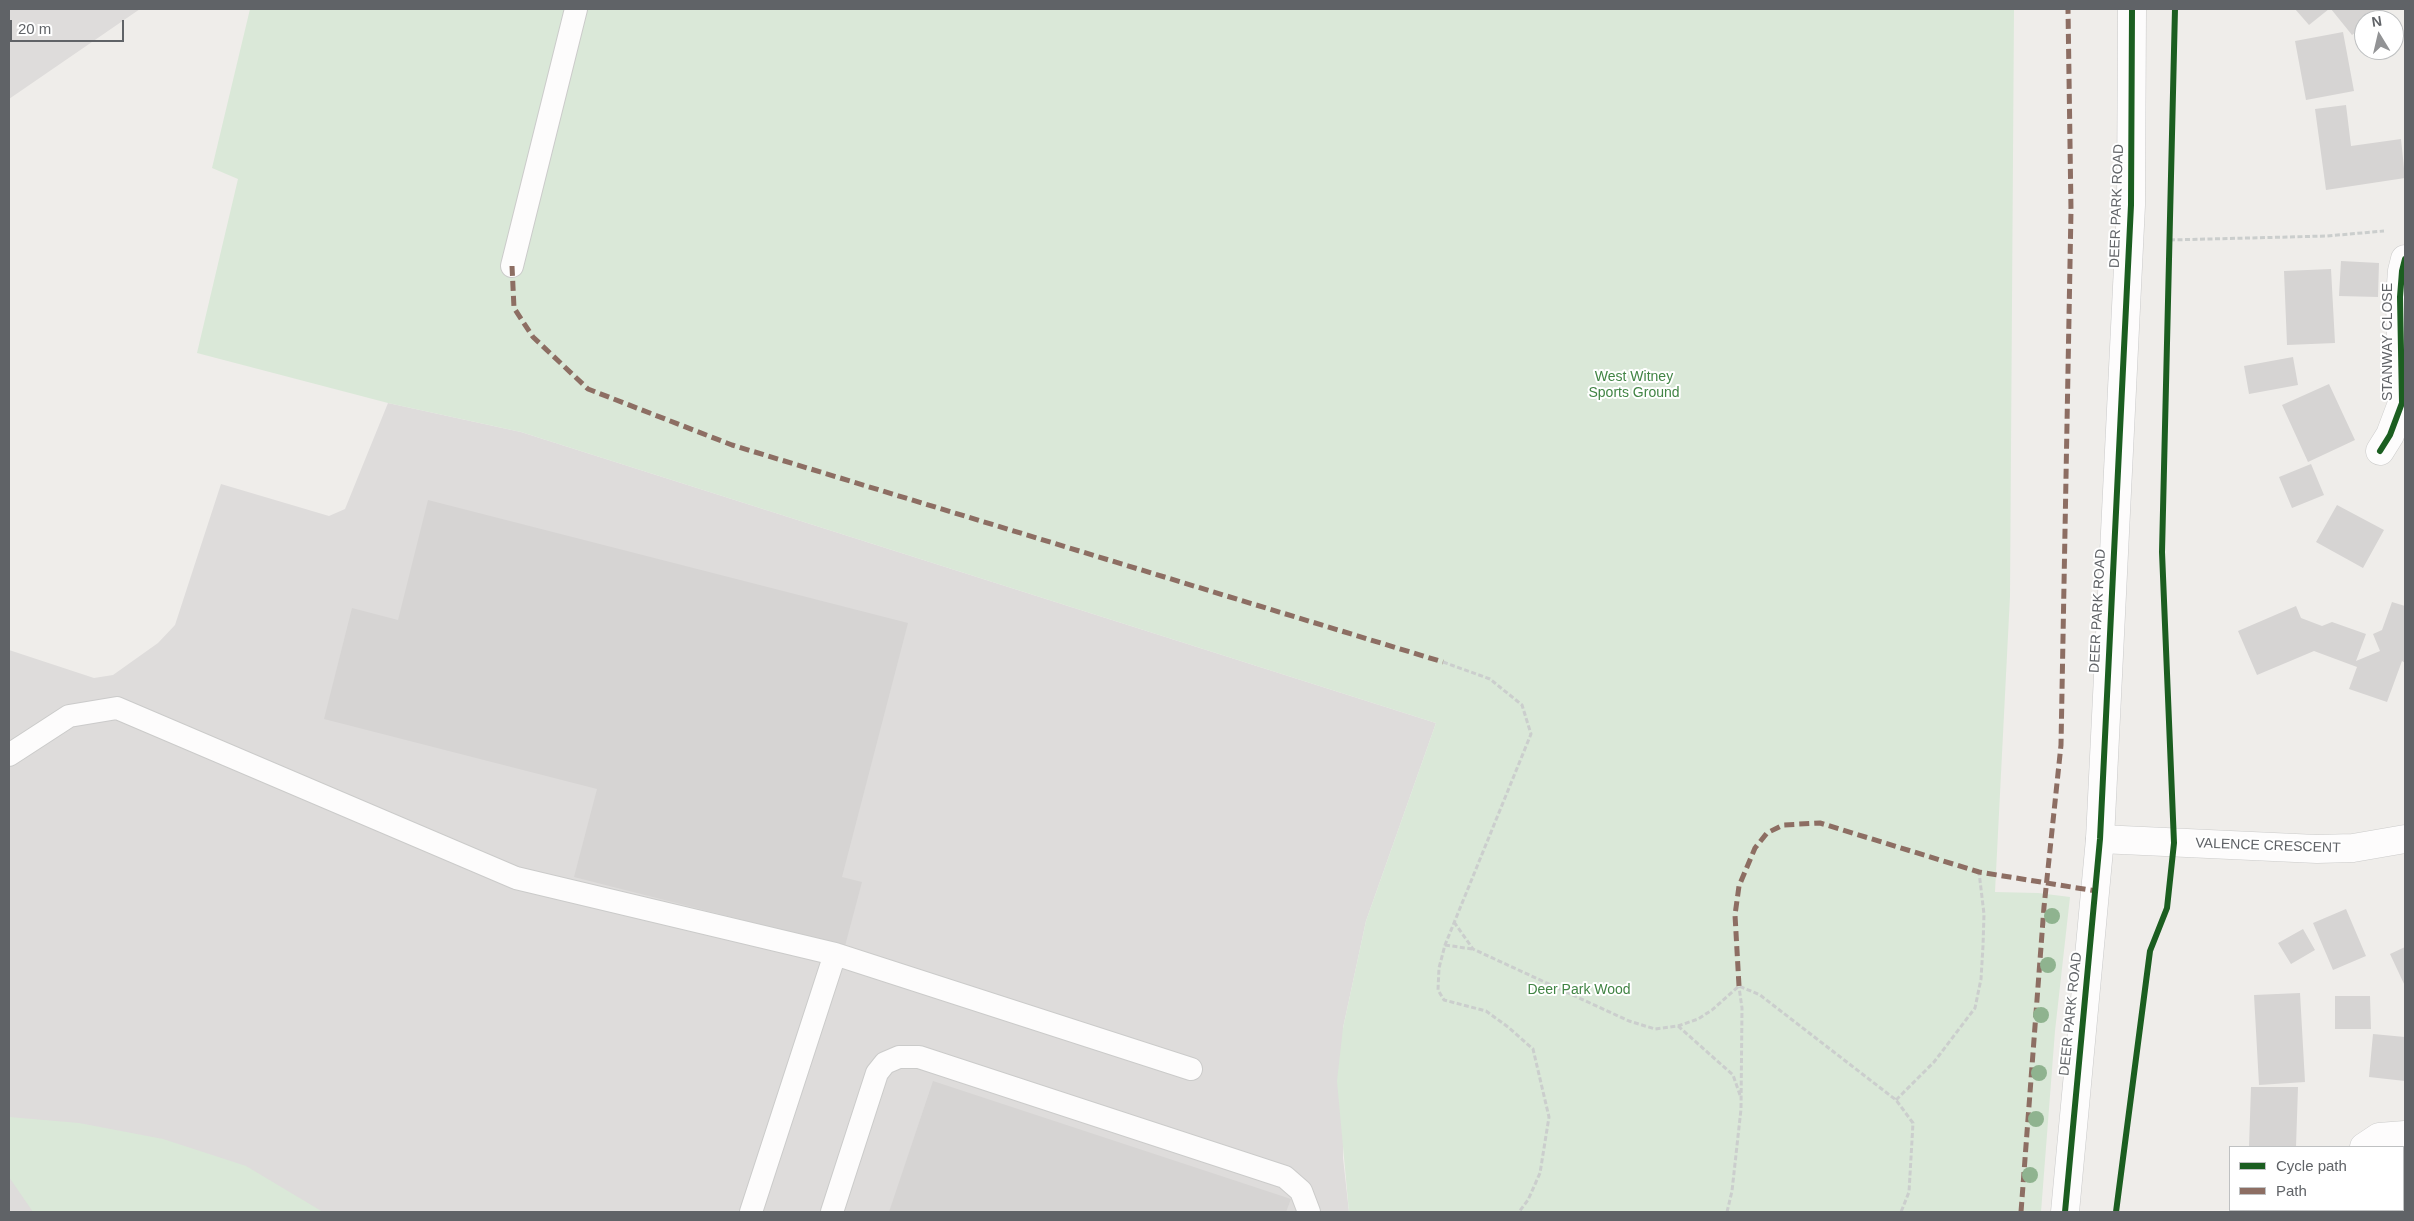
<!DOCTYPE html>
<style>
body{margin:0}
#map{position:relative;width:2414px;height:1221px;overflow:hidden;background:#efedea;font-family:Helvetica,sans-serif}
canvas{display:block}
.frame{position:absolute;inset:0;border:10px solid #606367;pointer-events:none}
.legend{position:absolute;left:2229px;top:1146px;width:175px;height:65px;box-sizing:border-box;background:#fff;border:1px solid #bfc1c2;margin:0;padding:6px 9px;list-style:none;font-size:15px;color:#606367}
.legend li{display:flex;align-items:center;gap:10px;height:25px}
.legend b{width:25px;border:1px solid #bfc1c2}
.north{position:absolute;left:2354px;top:10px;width:50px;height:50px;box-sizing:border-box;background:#fff;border:1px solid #bfc1c2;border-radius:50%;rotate:351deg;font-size:14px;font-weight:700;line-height:20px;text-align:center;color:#606367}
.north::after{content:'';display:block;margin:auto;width:18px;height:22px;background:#929395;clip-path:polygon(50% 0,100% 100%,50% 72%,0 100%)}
.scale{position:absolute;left:10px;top:20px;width:114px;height:22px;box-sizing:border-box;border:2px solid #606367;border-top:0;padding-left:6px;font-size:15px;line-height:18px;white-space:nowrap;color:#606367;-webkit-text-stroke:4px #fff;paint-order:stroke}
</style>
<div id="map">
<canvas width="2414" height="1221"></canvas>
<div class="frame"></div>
<ul class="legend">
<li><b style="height:6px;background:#1b5e20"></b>Cycle path</li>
<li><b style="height:6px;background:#8d6e63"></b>Path</li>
</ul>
<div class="north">N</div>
<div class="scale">20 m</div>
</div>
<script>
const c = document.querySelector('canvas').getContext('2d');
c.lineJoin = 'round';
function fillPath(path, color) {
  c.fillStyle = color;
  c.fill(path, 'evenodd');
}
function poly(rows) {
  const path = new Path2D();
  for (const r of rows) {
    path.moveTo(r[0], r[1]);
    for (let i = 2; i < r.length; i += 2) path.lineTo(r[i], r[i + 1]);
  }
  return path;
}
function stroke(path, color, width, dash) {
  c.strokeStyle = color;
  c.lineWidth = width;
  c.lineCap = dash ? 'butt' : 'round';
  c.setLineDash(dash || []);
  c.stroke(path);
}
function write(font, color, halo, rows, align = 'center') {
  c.font = font + ' Helvetica,sans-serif';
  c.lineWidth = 4;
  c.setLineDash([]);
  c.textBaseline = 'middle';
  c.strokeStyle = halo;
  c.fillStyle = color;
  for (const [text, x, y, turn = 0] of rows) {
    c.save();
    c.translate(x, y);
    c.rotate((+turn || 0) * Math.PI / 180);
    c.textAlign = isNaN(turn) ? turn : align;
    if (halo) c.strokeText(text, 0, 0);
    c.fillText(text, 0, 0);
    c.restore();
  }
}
const industrial = poly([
 [9,9,140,9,9,99],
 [388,403,521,432,1436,723,1366,921,1343,1028,1343,1158,1349,1212,9,1212,9,650,94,678,113,675,158,643,175,625,221,484,329,516,345,509]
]);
const green = poly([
 [250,9,2014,9,2010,596,1995,892,2038,893,2070,897,2055,1031,2041,1212,1349,1212,1337,1081,1343,1028,1366,921,1436,723,521,432,388,403,197,353,238,179,212,168],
 [9,1117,79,1123,163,1139,246,1166,323,1212,33,1212,9,1177]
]);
const building = poly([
 [2295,9,2329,9,2309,25],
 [2331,9,2374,9,2378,14,2371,20,2364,20,2364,26,2352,35],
 [2343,32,2354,91,2306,100,2295,41],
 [2346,105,2351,146,2401,139,2405,178,2326,190,2315,109],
 [2341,261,2379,263,2378,297,2339,296],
 [2331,269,2335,343,2287,345,2284,271],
 [2293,357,2298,385,2249,394,2244,366],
 [2329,384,2355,440,2308,462,2282,405],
 [2311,464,2324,495,2292,508,2279,477],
 [428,500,908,623,842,877,862,882,845,946,574,877,597,789,324,719,352,608,398,620],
 [2337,505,2384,530,2363,568,2316,542],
 [2392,602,2405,606,2405,663,2402,661,2387,702,2349,689,2357,667,2314,651,2257,675,2238,631,2296,606,2301,618,2322,626,2332,622,2366,634,2356,661,2380,651,2373,634,2382,630],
 [2346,909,2366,956,2333,970,2313,923],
 [2303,929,2315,950,2291,964,2278,943],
 [2405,947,2405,986,2390,954],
 [2300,993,2305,1082,2259,1085,2254,995],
 [2335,996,2370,996,2371,1029,2335,1029],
 [2373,1034,2405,1037,2405,1081,2369,1077],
 [933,1081,1291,1199,1286,1212,889,1212],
 [2251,1087,2298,1087,2296,1147,2249,1147]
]);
const path = poly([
 [2170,240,2327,236,2384,231],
 [1443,662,1490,679,1522,705,1531,734,1445,945,1439,968,1438,990,1444,1000,1486,1011,1508,1027,1533,1049,1549,1117,1540,1173,1528,1200,1519,1212],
 [1454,922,1473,949,1629,1021,1655,1029,1678,1026,1698,1019,1712,1010,1739,986,1760,995,1896,1100,1913,1123,1909,1192,1901,1212],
 [1445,945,1472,949],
 [1678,1026,1733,1075,1740,1095],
 [1896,1100,1934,1062,1975,1008,1981,979,1983,946,1984,914,1979,872],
 [1727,1212,1732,1191,1741,1109,1742,1008,1739,987]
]);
const lane = poly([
 [512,266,576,9],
 [9,755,69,716,117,708,516,878,835,954,1191,1069],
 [751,1212,835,954],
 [832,1212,877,1073,885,1063,899,1057,919,1057,1285,1177,1301,1191,1309,1212]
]);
const street = poly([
 [2380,451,2390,435,2402,403,2400,297,2402,271,2405,259],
 [2100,839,2317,849,2353,848,2405,839],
 [2364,1147,2379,1137,2405,1135],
 [2352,1212,2352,1210]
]);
const secondary = poly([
 [2065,1212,2100,839,2131,205,2132,9]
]);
const quiet = poly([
 [512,266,514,308,533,337,588,389,732,445,1443,662],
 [1739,986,1735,915,1739,886,1755,848,1767,833,1783,825,1820,823,1979,872,2096,891],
 [2021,1212,2044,907,2061,745,2071,210,2068,9]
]);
const cycleway = poly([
 [2380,451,2390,435,2402,403,2400,297,2402,271,2405,259],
 [2065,1212,2100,839,2131,205,2132,9],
 [2116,1212,2150,951,2167,908,2174,843,2162,552,2175,9]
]);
const trees = [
 [2052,916],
 [2048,965],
 [2041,1015],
 [2039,1073],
 [2036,1119],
 [2030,1175]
];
const streetNames = [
 ["DEER PARK ROAD",2117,206,-88],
 ["STANWAY CLOSE",2388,342,-90],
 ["DEER PARK ROAD",2098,611,-87],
 ["VALENCE CRESCENT",2268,846,2],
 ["DEER PARK ROAD",2071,1014,-84]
];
const parkNames = [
 ["West Witney",1634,377],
 ["Sports Ground",1634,393],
 ["Deer Park Wood",1579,990]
];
fillPath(industrial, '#dedcdb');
fillPath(green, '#dae8d8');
fillPath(building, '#d6d4d3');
stroke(lane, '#cbcbca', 24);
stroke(street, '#cbcbca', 29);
stroke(secondary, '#c9c9c9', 29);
stroke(path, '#cbcecd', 3, [5, 2.5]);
stroke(lane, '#fdfcfc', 22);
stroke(street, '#fdfcfc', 28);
stroke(secondary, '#fdfcfc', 28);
stroke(quiet, '#8d6e63', 5, [10, 5]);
stroke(cycleway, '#1b5e20', 6);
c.fillStyle = '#8fb38f';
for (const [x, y] of trees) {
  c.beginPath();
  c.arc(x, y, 8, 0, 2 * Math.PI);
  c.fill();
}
write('14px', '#606367', '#fff', streetNames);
write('14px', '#418444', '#fff', parkNames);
</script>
